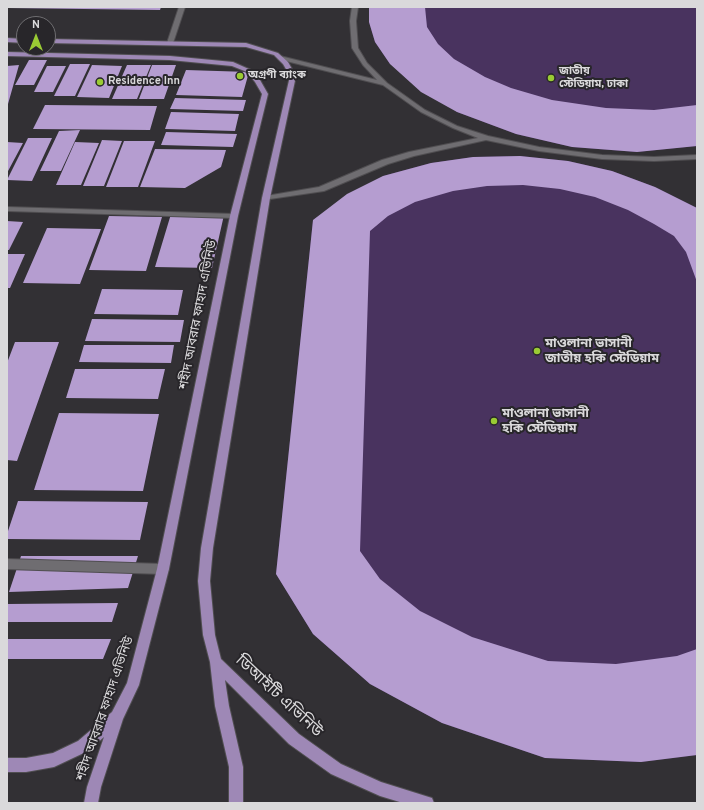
<!DOCTYPE html>
<meta charset="utf-8">
<style>
body{margin:0}
#map{position:relative;width:704px;height:810px;overflow:hidden;background:#323034;font-family:Overpass,sans-serif}
canvas{display:block}
.frame{position:absolute;inset:0;border:8px solid #dad9db;pointer-events:none}
.north{position:absolute;left:16px;top:16px;width:40px;height:40px;box-sizing:border-box;background:#28262a;border:1px solid #6f6e71;border-radius:50%;rotate:0deg;font-size:11px;font-weight:700;line-height:16px;text-align:center;color:#dad9db}
.north::after{content:'';display:block;margin:auto;width:14px;height:18px;background:#9acb34;clip-path:polygon(50% 0,100% 100%,50% 72%,0 100%)}
</style>
<div id="map">
<canvas width="704" height="810"></canvas>
<div class="frame"></div>
<div class="north">N</div>
</div>
<script>
const c = document.querySelector('canvas').getContext('2d');
c.lineJoin = 'round';
function fillPath(path, color) {
  c.fillStyle = color;
  c.fill(path, 'evenodd');
}
function poly(rows) {
  const path = new Path2D();
  for (const r of rows) {
    path.moveTo(r[0], r[1]);
    for (let i = 2; i < r.length; i += 2) path.lineTo(r[i], r[i + 1]);
  }
  return path;
}
function stroke(path, color, width, dash) {
  c.strokeStyle = color;
  c.lineWidth = width;
  c.lineCap = dash ? 'butt' : 'round';
  c.setLineDash(dash || []);
  c.stroke(path);
}
function write(font, color, halo, rows, align = 'center') {
  c.font = font + ' Overpass,"Noto Sans Bengali",sans-serif';
  c.lineWidth = 4;
  c.setLineDash([]);
  c.textBaseline = 'middle';
  c.strokeStyle = halo;
  c.fillStyle = color;
  for (const [text, x, y, turn = 0] of rows) {
    c.save();
    c.translate(x, y);
    c.rotate((+turn || 0) * Math.PI / 180);
    c.textAlign = isNaN(turn) ? turn : align;
    if (halo) c.strokeText(text, 0, 0);
    c.fillText(text, 0, 0);
    c.restore();
  }
}
const green = poly([
 [369,7,697,7,697,146,637,152,572,147,516,134,457,112,390,64,375,42,369,22],
 [520,156,568,161,612,171,655,187,697,208,697,755,641,762,545,758,442,723,370,684,313,634,276,574,313,220,383,176,431,163,473,157]
]);
const building = poly([
 [7,7,161,7,160,10,7,8],
 [369,7,425,7,427,27,438,44,454,59,485,77,511,88,552,100,606,108,654,110,697,105,697,146,637,152,572,147,516,134,457,112,421,92,390,64,375,42,369,22],
 [29,60,47,60,34,85,15,85],
 [70,64,90,64,75,96,54,96],
 [19,65,8,104,7,104,7,66],
 [92,65,122,66,109,98,77,97],
 [127,65,151,65,137,99,112,99],
 [152,65,176,65,164,99,139,99],
 [47,66,66,66,53,92,34,92],
 [186,70,249,72,242,97,176,95],
 [175,98,246,100,243,111,170,109],
 [45,105,157,106,150,130,33,129],
 [171,112,239,114,235,131,165,129],
 [80,130,61,171,40,171,59,131],
 [166,132,237,134,233,147,161,145],
 [28,138,52,138,32,181,7,180],
 [102,140,122,141,104,186,83,186],
 [124,141,155,141,138,187,106,187],
 [7,142,23,143,7,173],
 [75,142,99,143,81,185,56,185],
 [155,149,226,150,221,167,185,188,140,187],
 [520,156,568,161,612,171,655,187,697,208,697,282,686,252,674,236,654,224,628,210,595,197,560,189,523,185,487,186,453,191,415,202,388,216,370,231,360,551,380,579,420,611,472,637,548,661,616,664,677,656,697,649,697,755,641,762,545,758,442,723,370,684,313,634,276,574,313,220,347,194,383,176,431,163,473,157],
 [171,214,224,215,212,268,155,267],
 [109,216,162,217,146,271,89,270],
 [7,221,23,222,9,250,7,250],
 [47,228,101,229,80,284,23,283],
 [7,254,25,254,10,288,7,288],
 [102,289,183,290,178,315,94,314],
 [92,319,184,320,180,342,85,341],
 [15,342,59,342,17,461,7,460,7,363],
 [84,345,174,345,171,363,79,362],
 [75,369,165,369,158,399,66,398],
 [59,413,159,414,143,491,34,490],
 [18,501,148,502,140,540,7,539,7,534],
 [21,556,138,556,128,588,9,592],
 [118,603,112,622,7,622,7,604],
 [7,639,111,639,103,659,7,659]
]);
const service = poly([
 [352,7,358,7,356,21,358,48,367,63,387,83,425,110,457,126,488,136,539,147,602,155,654,157,697,155,697,159,654,161,602,159,539,151,486,140,414,156,388,164,324,191,263,200,262,198,266,196,319,187,382,160,409,152,478,138,453,128,421,112,383,85,278,59,278,57,280,56,377,80,363,65,352,48,350,21,352,7],
 [7,559,163,564,167,565,169,569,167,573,163,574,7,569,7,559]
]);
const minor = poly([
 [179,7,185,7,173,43,168,44,167,43,179,7],
 [7,207,234,214,238,216,234,218,7,211,7,207]
]);
const primary = poly([
 [7,38,24,39,24,43,7,42,7,38],
 [48,39,246,43,278,53,288,62,296,76,270,198,213,548,210,581,215,635,221,659,299,734,341,764,381,782,432,798,434,803,403,803,380,796,331,774,289,744,225,680,229,706,243,767,243,803,229,803,229,767,215,706,210,662,203,635,198,581,201,548,262,198,290,76,283,64,274,55,246,47,48,43,48,39],
 [7,52,170,56,233,62,251,70,260,80,268,94,238,216,169,569,139,685,123,719,101,787,98,803,84,803,87,787,104,737,88,751,54,767,26,772,7,772,7,758,26,758,53,753,78,741,112,712,127,683,157,569,230,216,262,94,255,82,247,72,232,66,170,60,7,56,7,52]
]);
const markers = [
 [240,76,4,"#9acb34"],
 [551,78,4,"#9acb34"],
 [100,82,4,"#9acb34"],
 [537,351,4,"#9acb34"],
 [494,421,4,"#9acb34"]
];
const farPoinames = [
 ["জাতীয়",559,72],
 ["স্টেডিয়াম, ঢাকা",559,85],
 ["অগ্রণী ব্যাংক",248,76],
 ["Residence Inn",108,82]
];
const streetNames = [
 ["শহীদ আবরার ফাহাদ এভিনিউ",199,315,-79],
 ["শহীদ আবরার ফাহাদ এভিনিউ",106,709,-71]
];
const poiNames = [
 ["মাওলানা ভাসানী",545,344],
 ["জাতীয় হকি স্টেডিয়াম",545,359],
 ["মাওলানা ভাসানী",502,414],
 ["হকি স্টেডিয়াম",502,429]
];
const nearStreetnames = [
 ["ডিআইটি এভিনিউ",278,697,43]
];
fillPath(green, '#49335f');
fillPath(building, '#b59dd0');
stroke(service, '#504e51', 2);
stroke(minor, '#504e51', 2);
stroke(primary, '#504e51', 2);
fillPath(service, '#6f6d71');
fillPath(minor, '#6f6d71');
fillPath(primary, '#9e88b6');
for (const [x, y, r, color] of markers) {
  const dot = new Path2D();
  dot.arc(x, y, r, 0, 2 * Math.PI);
  c.fillStyle = color;
  c.fill(dot);
  stroke(dot, '#28262a', 1.5);
}
write('bold 11px', '#dad9db', '#28262a', farPoinames, 'left');
write('13px', '#dad9db', '#28262a', streetNames);
write('bold 13px', '#dad9db', '#28262a', poiNames, 'left');
write('16px', '#dad9db', '#28262a', nearStreetnames);
</script>
